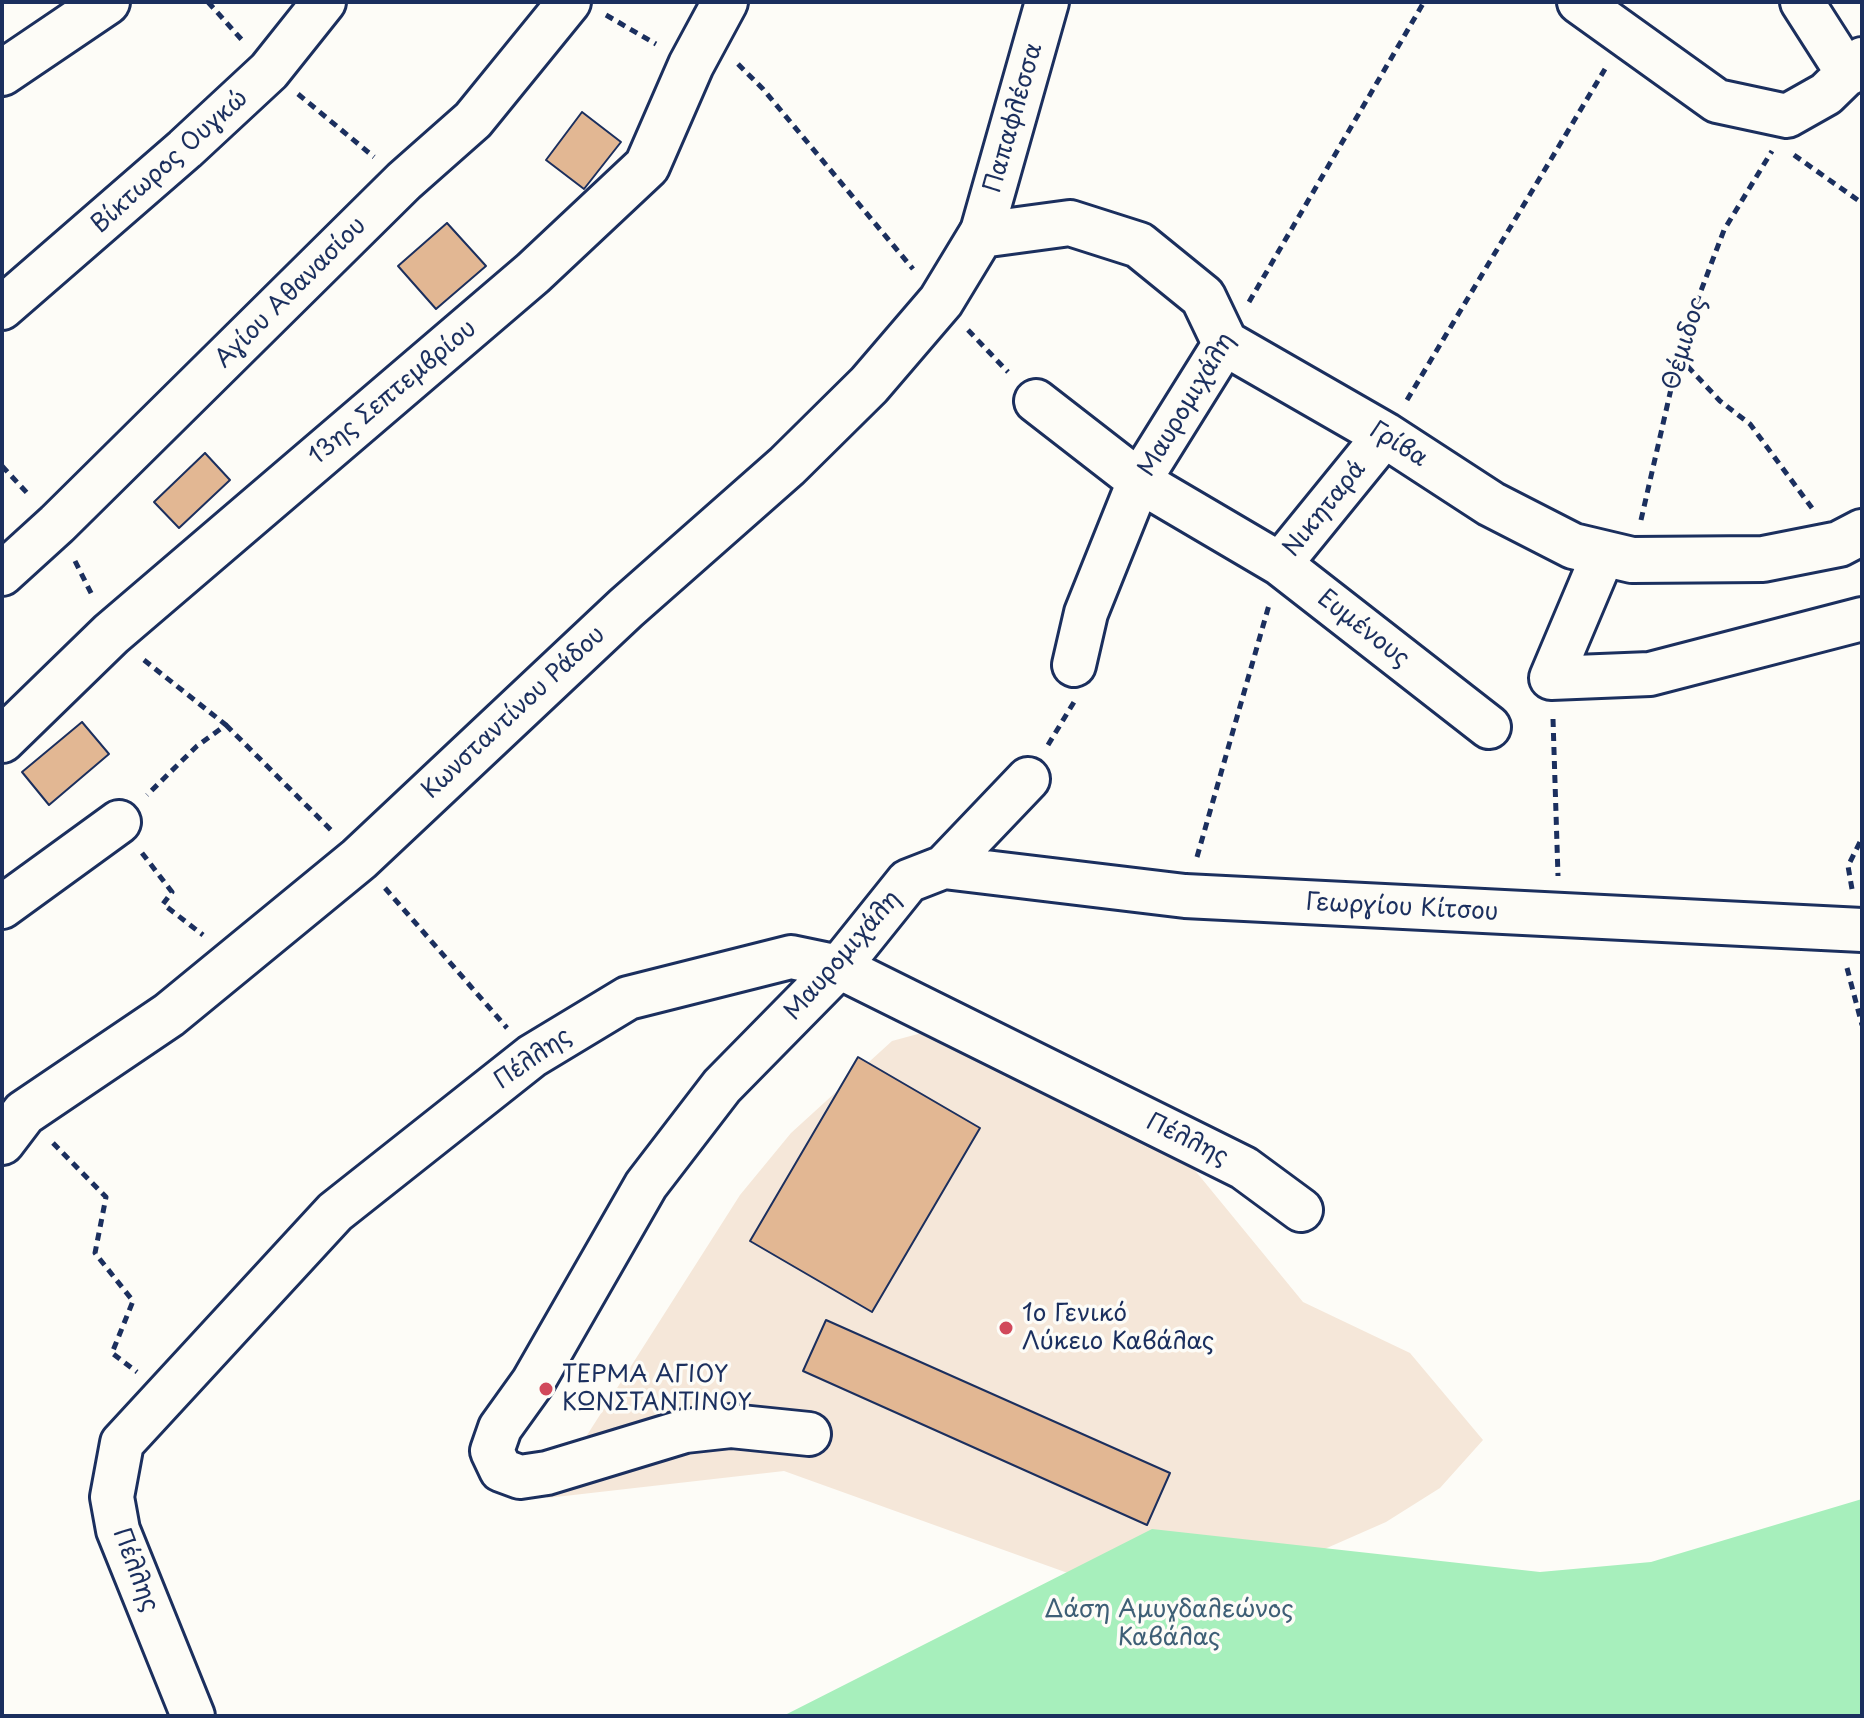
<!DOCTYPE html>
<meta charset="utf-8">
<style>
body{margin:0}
#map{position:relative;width:1864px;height:1718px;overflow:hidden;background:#fdfcf7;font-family:"Playpen Sans",sans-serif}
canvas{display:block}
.frame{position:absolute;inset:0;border:4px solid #1b2f5e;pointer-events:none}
</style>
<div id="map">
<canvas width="1864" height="1718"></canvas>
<div class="frame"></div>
</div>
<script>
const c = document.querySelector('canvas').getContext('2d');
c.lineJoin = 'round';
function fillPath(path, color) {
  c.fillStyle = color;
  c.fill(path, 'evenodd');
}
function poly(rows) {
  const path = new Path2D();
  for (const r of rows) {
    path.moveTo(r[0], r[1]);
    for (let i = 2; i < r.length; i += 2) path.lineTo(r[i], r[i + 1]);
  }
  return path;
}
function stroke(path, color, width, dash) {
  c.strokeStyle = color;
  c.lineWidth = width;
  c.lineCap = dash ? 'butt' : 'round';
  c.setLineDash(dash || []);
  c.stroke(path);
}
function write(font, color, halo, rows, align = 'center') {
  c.font = font + ' "Playpen Sans",sans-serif';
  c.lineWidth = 7;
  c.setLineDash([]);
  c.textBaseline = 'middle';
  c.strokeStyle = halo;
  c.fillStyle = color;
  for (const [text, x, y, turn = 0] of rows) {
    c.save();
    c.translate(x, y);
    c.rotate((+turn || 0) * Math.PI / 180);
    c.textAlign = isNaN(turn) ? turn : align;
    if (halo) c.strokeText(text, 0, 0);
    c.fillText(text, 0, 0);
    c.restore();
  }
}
const built = poly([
 [929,1031,1193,1168,1303,1302,1410,1353,1483,1440,1440,1488,1386,1522,1179,1613,784,1471,547,1498,740,1195,791,1133,892,1041]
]);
const green = poly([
 [1862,1499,1862,1716,783,1716,1152,1529,1540,1572,1651,1562]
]);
const building = poly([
 [582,112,621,142,584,189,546,160,582,112],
 [447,223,486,266,436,309,398,266,447,223],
 [205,453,230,480,179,528,154,502,205,453],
 [82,722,109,754,49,805,22,772,82,722],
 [858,1057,980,1128,872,1312,750,1241,858,1057],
 [826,1320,1170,1473,1147,1525,803,1371,826,1320]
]);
const path = poly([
 [208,2,242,40],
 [606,15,656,44],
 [738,64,763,89,913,269],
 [298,94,374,157],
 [1794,155,1862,203],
 [1249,302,1424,2],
 [968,330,1008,372],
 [1678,356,1720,401,1750,424,1812,508],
 [1407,400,1605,69],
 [2,466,29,495],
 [1641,520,1682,341,1724,230,1772,151],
 [75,561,92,595],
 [144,660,226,725,197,746,147,795],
 [1553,719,1558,876],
 [226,725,332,831],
 [1048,745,1074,702],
 [142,853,172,892,163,904,203,935],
 [1197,857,1269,605],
 [385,888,507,1028],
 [1852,889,1848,866,1862,838],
 [1847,968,1862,1025],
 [53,1143,106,1197,95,1253,133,1301,112,1353,137,1372]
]);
const minor = poly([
 [1579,2,1717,101,1787,116,1826,94,1862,59],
 [1802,2,1848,74],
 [981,235,1047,2],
 [2,308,185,149,269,71,324,2],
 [1036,401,1139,481,1280,564,1489,727],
 [1603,555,1551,678,1650,674,1862,619],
 [1280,564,1385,435],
 [2,574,57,524,404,181,473,120,569,2],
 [1074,665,1086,613,1139,481,1225,343],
 [944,867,1185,896,1862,930],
 [2,907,119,822],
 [809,1434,731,1426,685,1431,547,1473,520,1477,501,1470,492,1451,500,1428,533,1382,646,1185,722,1086,839,967,908,881,944,867,1028,779],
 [193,1716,118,1530,112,1497,122,1443,335,1212,532,1056,628,998,791,957,839,967,1244,1168,1301,1210]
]);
const tertiary = poly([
 [2,73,107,2],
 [2,740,111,634,533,273,647,166,691,65,725,2],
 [2,1142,24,1113,169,1015,359,859,626,608,787,466,869,385,941,301,981,235,1070,223,1139,245,1203,297,1225,343,1385,435,1491,504,1573,546,1632,560,1763,559,1839,544,1862,532]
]);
const markers = [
 [1006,1328,8,"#d1495b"],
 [546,1389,8,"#d1495b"]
];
const streetNames = [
 ["Παπαφλέσσα",1014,118,-74],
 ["Βίκτωρος Ουγκώ",170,162,-42],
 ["Αγίου Αθανασίου",291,293,-45],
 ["Θέμιδος",1685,344,-73],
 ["13ης Σεπτεμβρίου",393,393,-40],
 ["Μαυρομιχάλη",1187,405,-59],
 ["Γρίβα",1398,445,32],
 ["Νικηταρά",1325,509,-51],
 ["Ευμένους",1363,629,38],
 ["Κωνσταντίνου Ράδου",514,713,-43],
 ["Γεωργίου Κίτσου",1402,908,3],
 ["Μαυρομιχάλη",843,956,-49],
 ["Πέλλης",533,1059,-35],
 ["Πέλλης",1187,1140,26],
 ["Πέλλης",135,1570,69]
];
const poiNames = [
 ["1ο Γενικό",1022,1314],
 ["Λύκειο Καβάλας",1022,1342],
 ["ΤΕΡΜΑ ΑΓΙΟΥ",562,1375],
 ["ΚΩΝΣΤΑΝΤΙΝΟΥ",562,1403]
];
const parkNames = [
 ["Δάση Αμυγδαλεώνος",1169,1610],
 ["Καβάλας",1169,1638]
];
fillPath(built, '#f5e7d9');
fillPath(green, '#a7efbc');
fillPath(building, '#e2b793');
stroke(building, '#1b2f5e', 2);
stroke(minor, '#1b2f5e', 48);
stroke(tertiary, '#1b2f5e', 50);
stroke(path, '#1b2f5e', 5, [8, 6]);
stroke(minor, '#fdfcf7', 42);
stroke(tertiary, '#fdfcf7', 44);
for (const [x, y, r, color] of markers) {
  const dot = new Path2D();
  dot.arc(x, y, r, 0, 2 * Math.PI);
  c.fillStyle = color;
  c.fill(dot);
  stroke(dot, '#fdfcf7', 3);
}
write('24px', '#1b2f5e', '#fdfcf7', streetNames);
write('24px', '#1b2f5e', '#fdfcf7', poiNames, 'left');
write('24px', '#3e5f76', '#fdfcf7', parkNames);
</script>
